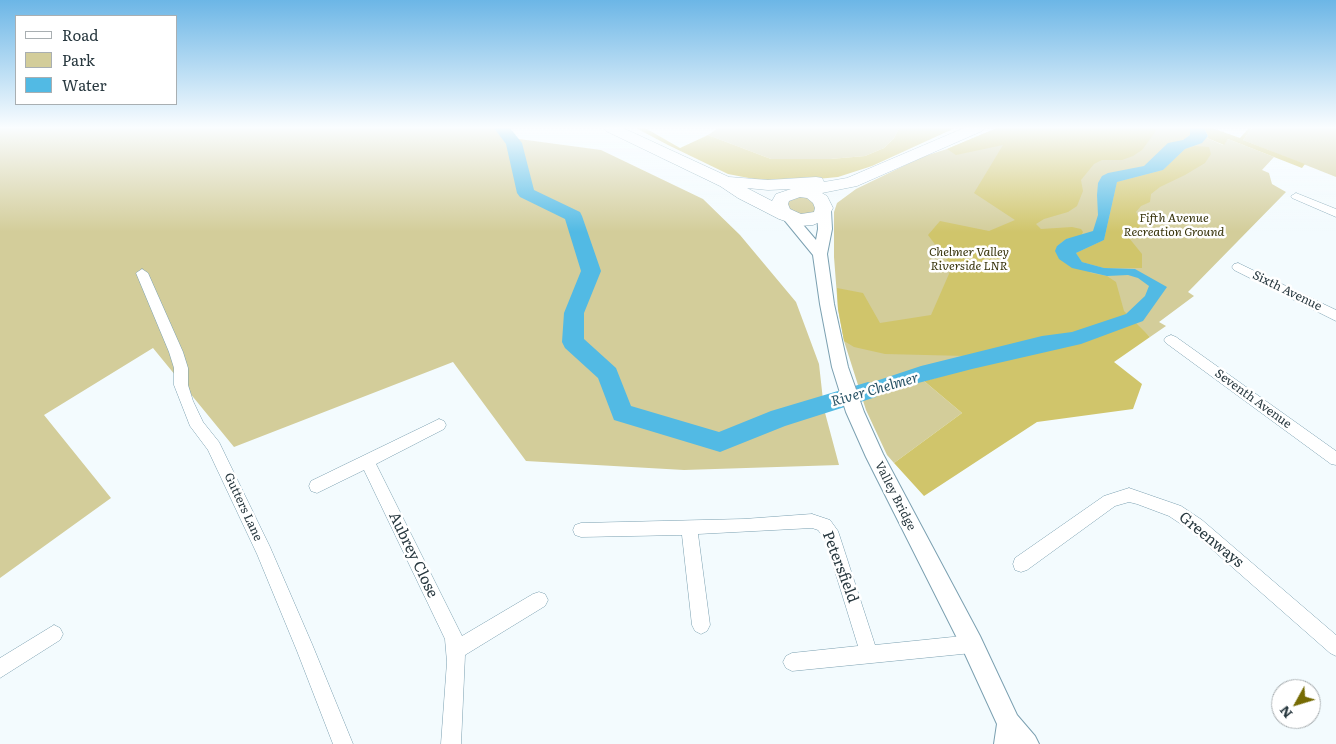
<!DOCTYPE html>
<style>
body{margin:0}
#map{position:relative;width:1336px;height:744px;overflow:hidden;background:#f3fbfe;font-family:Literata,serif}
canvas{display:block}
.legend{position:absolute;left:15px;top:15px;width:162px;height:90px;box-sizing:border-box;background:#fff;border:1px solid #a9afb2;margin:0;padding:6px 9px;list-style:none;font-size:15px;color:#28383f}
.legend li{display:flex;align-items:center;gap:10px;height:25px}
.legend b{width:25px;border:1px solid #a9afb2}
.north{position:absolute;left:1271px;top:679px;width:50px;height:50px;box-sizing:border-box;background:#fff;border:1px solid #a9afb2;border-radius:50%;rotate:231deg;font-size:14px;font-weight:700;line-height:20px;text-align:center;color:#28383f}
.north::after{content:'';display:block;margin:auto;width:18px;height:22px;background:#766b04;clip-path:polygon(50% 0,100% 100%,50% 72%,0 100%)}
</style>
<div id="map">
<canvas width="1336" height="744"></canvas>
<ul class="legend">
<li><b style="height:6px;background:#fff"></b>Road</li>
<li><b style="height:14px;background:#d3cd9a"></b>Park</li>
<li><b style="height:14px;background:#52bae4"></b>Water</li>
</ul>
<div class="north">N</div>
</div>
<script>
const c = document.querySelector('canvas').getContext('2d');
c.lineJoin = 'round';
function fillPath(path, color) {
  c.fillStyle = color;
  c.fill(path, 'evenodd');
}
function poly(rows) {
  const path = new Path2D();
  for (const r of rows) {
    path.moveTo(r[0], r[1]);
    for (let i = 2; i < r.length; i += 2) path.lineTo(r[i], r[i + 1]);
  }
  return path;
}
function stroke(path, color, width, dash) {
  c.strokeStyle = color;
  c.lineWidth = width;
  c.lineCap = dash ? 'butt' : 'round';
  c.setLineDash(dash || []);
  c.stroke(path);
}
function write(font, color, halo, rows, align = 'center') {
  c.font = font + ' Literata,serif';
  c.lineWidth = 5;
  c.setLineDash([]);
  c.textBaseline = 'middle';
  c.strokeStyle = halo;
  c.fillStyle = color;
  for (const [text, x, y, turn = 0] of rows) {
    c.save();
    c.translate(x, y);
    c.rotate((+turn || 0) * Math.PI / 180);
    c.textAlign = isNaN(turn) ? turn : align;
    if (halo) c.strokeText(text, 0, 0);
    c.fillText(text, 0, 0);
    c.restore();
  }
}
const green = poly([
 [0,128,495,128,504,137,601,150,703,199,740,235,796,302,819,364,824,409,839,465,684,470,526,461,453,362,234,447,153,348,44,415,111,498,0,578],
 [718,128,899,128,894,138,884,148,865,156,830,159,771,159,708,135],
 [997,128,1204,128,1207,138,1223,145,1228,139,1274,157,1262,170,1269,173,1272,184,1286,192,1188,292,1194,296,1159,322,1166,326,1150,337,1135,324,924,381,962,413,894,463,887,455,866,410,844,341,838,309,834,257,834,212,837,203,856,189,922,157,947,149],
 [1252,128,1336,128,1336,177,1243,140],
 [796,196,807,197,816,202,816,212,807,216,791,213,785,204,791,198]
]);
const forest = poly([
 [636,128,645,128,680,148,708,135,771,159,830,159,865,156,884,148,894,138,899,128,955,128,872,166,838,177,796,181,759,180,728,174,668,145],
 [997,128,1154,128,1156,131,1142,150,1133,156,1122,160,1102,160,1094,164,1081,180,1083,191,1077,206,1068,212,1044,219,1036,224,1041,229,1072,227,1081,229,1083,232,1081,236,1066,239,1057,246,1091,273,1107,276,1116,282,1124,311,1150,337,1114,362,1142,384,1133,409,1037,422,924,496,894,463,962,413,924,381,972,368,966,356,885,354,854,347,844,341,838,309,837,288,863,293,880,323,931,315,952,267,928,235,940,221,989,231,1015,220,974,193,1003,145,956,155,947,149],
 [1204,128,1212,128,1240,138,1249,128,1252,128,1243,140,1305,164,1302,168,1228,139,1224,145,1207,138,1208,136],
 [1195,146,1209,147,1211,154,1205,163,1185,175,1160,187,1151,194,1150,202,1141,206,1136,212,1142,220,1139,228,1129,238,1142,254,1142,268,1104,268,1082,262,1076,253,1104,240,1117,182,1163,170,1185,149]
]);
const water = poly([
 [1190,128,1204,128,1208,136,1202,143,1185,149,1163,170,1117,182,1104,240,1076,253,1082,262,1104,268,1135,269,1167,287,1143,321,1081,344,972,369,895,389,841,406,837,394,921,366,1042,336,1072,332,1126,314,1145,296,1149,286,1138,278,1128,275,1107,276,1072,268,1059,259,1055,251,1057,246,1066,239,1093,231,1098,215,1097,195,1098,183,1102,176,1108,173,1144,166,1168,143,1183,140,1190,135]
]);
const river = poly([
 [494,128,510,128,522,143,534,190,580,212,582,216,601,271,584,313,584,339,616,368,631,406,719,432,771,411,868,382,876,385,879,391,876,397,785,426,720,452,614,420,598,378,565,348,562,342,564,313,581,271,565,219,520,197,517,193,506,144,494,128]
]);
const minor = poly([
 [1296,193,1336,209,1336,217,1292,198,1291,196,1296,193],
 [1238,263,1336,310,1336,321,1234,270,1232,267,1234,264,1238,263],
 [142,269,148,273,183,352,188,368,188,385,193,401,203,422,219,442,270,547,312,644,353,744,333,744,297,651,257,554,208,450,190,426,174,385,174,368,169,352,136,273,142,269],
 [1171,335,1176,337,1336,451,1336,465,1331,464,1166,343,1164,340,1166,337,1171,335],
 [439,419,444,421,446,425,444,429,376,464,462,636,533,594,539,592,545,594,548,600,545,606,465,655,461,744,441,744,447,662,445,639,364,470,317,493,311,491,309,486,311,481,439,419],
 [1129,488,1181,506,1202,520,1336,635,1336,656,1330,653,1190,530,1169,516,1137,504,1129,502,1115,506,1027,570,1021,572,1015,570,1013,564,1015,558,1104,496,1129,488],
 [812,514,830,520,838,531,875,645,972,635,978,638,981,644,978,650,972,653,792,671,786,668,783,662,786,656,792,653,858,646,825,539,818,530,812,528,698,534,710,625,707,631,701,634,695,631,692,625,682,535,581,537,575,535,573,530,575,525,581,523,744,519,812,514],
 [54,625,60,628,63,634,60,640,0,678,0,658,54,625]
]);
const tertiary = poly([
 [824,207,831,211,832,229,827,254,834,304,848,367,864,412,883,454,980,636,1017,715,1035,736,1039,744,994,744,997,724,964,652,866,457,846,412,832,367,820,304,813,255,781,216,783,213,793,213,816,240,818,229,817,211,824,207]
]);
const primary = poly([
 [603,128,623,128,729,177,768,180,816,177,822,178,824,182,847,178,964,128,985,128,982,131,857,186,822,193,827,196,833,208,827,219,813,225,800,226,779,219,738,198,720,186,606,131,603,128],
 [747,188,768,190,791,189,776,194,772,201,747,188],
 [800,197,807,198,813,203,815,208,814,212,801,214,790,209,788,204,789,201,800,197]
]);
const parkNames = [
 ["Fifth Avenue",1174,218],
 ["Recreation Ground",1174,232],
 ["Chelmer Valley",969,252],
 ["Riverside LNR",969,266]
];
const streetNames = [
 ["Sixth Avenue",1287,291,26],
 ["Seventh Avenue",1253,399,36],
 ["Valley Bridge",895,496,63],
 ["Gutters Lane",243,507,65]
];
const waterNames = [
 ["River Chelmer",875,390,-16]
];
const nearStreetnames = [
 ["Greenways",1211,540,39],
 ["Aubrey Close",413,555,64],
 ["Petersfield",840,567,69]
];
fillPath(green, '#d3cd9a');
fillPath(forest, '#d0c56b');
fillPath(water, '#52bae4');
fillPath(river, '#52bae4');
stroke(minor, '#7ba0b1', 1);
stroke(tertiary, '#7ba0b1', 2);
stroke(primary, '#7ba0b1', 1);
fillPath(minor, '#fff');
fillPath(tertiary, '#fff');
fillPath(primary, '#fff');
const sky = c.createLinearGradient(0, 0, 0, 232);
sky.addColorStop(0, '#6cb6e6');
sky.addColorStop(0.55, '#fafdff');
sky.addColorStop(1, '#fafdff00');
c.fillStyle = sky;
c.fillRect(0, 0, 1336, 232);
write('italic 12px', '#38340c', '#fff', parkNames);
write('12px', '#28383f', '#fff', streetNames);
write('italic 14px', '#295467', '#fff', waterNames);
write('15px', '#28383f', '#fff', nearStreetnames);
</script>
